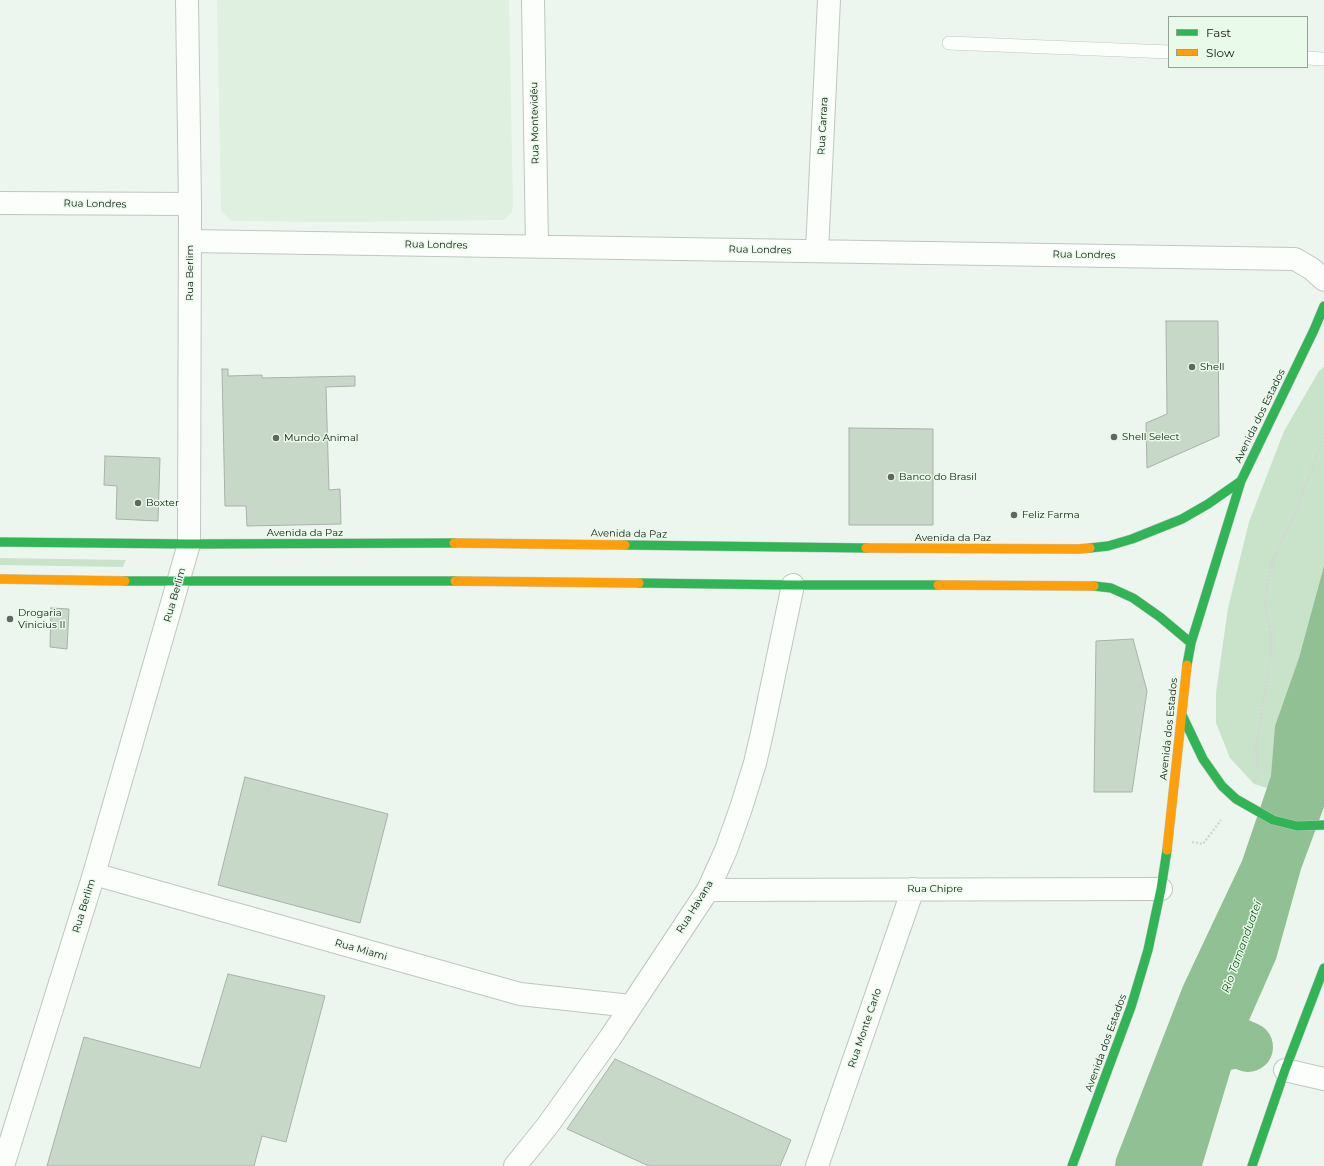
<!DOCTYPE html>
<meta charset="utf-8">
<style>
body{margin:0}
#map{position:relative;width:1324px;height:1166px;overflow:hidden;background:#ecf6ee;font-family:Montserrat,sans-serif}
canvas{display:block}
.legend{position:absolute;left:1168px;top:16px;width:140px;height:52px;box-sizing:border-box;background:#e9f9ea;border:1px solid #94a095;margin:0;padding:5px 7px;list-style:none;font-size:12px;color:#151a15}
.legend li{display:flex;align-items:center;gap:8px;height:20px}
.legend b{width:20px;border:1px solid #94a095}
</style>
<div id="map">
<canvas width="1324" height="1166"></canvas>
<ul class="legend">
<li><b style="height:5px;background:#30b455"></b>Fast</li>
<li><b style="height:5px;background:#ff9f0a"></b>Slow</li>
</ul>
</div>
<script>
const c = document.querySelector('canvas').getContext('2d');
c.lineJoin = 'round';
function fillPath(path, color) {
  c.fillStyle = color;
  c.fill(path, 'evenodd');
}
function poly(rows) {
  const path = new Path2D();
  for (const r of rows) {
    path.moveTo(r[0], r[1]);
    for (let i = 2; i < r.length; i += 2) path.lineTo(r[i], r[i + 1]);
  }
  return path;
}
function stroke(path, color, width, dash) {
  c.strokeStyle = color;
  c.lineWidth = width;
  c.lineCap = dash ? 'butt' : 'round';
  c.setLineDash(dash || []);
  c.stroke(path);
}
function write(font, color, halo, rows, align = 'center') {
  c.font = font + ' Montserrat,sans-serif';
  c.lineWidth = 3;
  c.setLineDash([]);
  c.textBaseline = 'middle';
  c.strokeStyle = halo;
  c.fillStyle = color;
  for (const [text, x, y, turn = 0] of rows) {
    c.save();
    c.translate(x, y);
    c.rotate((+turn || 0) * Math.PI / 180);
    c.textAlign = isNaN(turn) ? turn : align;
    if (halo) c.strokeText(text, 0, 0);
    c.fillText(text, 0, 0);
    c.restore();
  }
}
const built = poly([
 [217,0,509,0,513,206,512,212,504,220,339,222,231,221,221,211]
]);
const green = poly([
 [1324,367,1324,797,1287,794,1254,784,1230,758,1216,723,1216,693,1228,608,1249,522,1284,431,1319,371],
 [0,558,126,560,123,567,0,565]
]);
const water = poly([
 [1324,566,1324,807,1301,869,1276,959,1239,1043,1202,1166,1115,1166,1116,1159,1183,986,1242,861,1271,776,1275,726,1299,658]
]);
const river = poly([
 [1203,1049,1239,1043,1248,1047]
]);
const building = poly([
 [1166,321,1218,321,1219,436,1147,468,1146,423,1167,414,1166,321],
 [222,369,228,369,228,376,262,375,262,378,355,376,355,386,326,387,329,490,340,489,341,524,247,526,246,506,225,506,222,369],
 [849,428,933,429,933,525,849,525,849,428],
 [105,456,160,458,158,521,116,519,117,486,104,485,105,456],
 [51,608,69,609,67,649,50,647,51,608],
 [1133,639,1147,691,1132,792,1094,792,1096,641,1133,639],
 [245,777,388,814,360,923,218,885,245,777],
 [228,974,325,996,286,1142,262,1136,254,1166,47,1166,84,1037,200,1068,228,974],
 [615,1059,791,1140,780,1166,649,1166,567,1129,615,1059]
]);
const path = poly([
 [1254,781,1258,776,1256,746,1271,654,1272,638,1266,613,1265,598,1268,583,1273,560,1296,512,1324,436],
 [1192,842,1203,844,1221,820]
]);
const lane = poly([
 [949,43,1169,52],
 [1307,58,1324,59]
]);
const street = poly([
 [533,0,537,247],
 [0,203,190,204],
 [190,241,1295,259,1312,269,1324,280],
 [817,251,829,0],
 [94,874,520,994,631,1006],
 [708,890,1161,889],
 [1285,1070,1324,1079],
 [3,1166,94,874,189,544,190,204,187,0],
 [515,1166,548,1125,610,1038,708,890,726,850,741,808,755,763,762,733,793,585],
 [817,1166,913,889]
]);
const fast = poly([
 [0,542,189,544,454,543],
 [625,545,866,548],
 [1090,548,1108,546,1132,539,1182,519,1208,504,1241,481],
 [125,581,455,581],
 [639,583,793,585,938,585],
 [1094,586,1111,588,1133,598,1160,617,1191,643],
 [1187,665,1191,643,1241,481,1314,330,1324,306],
 [1182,715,1203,759,1222,786,1236,799,1273,820,1297,826,1324,825],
 [1072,1166,1131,1007,1148,950,1161,889,1167,850],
 [1252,1166,1285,1070,1324,968]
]);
const slow = poly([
 [454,543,625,545],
 [866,548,1078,549,1090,548],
 [0,579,125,581],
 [455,581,639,583],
 [938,585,1094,586],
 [1167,850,1187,665]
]);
const markers = [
 [1192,367,4,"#606761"],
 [1114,437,4,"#606761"],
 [276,438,4,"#606761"],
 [891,477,4,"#606761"],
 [138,503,4,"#606761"],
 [1014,515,4,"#606761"],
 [10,619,4,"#606761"]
];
const streetNames = [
 ["Rua Montevidéu",535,123,-91],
 ["Rua Carrara",823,126,-87],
 ["Rua Londres",95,204,1],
 ["Rua Londres",436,245,1],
 ["Rua Londres",760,250,1],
 ["Rua Londres",1084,255,1],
 ["Rua Berlim",190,273,-90],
 ["Avenida dos Estados",1260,416,-64],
 ["Avenida da Paz",305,533],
 ["Avenida da Paz",629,534,1],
 ["Avenida da Paz",953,538],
 ["Rua Berlim",175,595,-74],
 ["Avenida dos Estados",1169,729,-84],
 ["Rua Chipre",935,889],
 ["Rua Berlim",84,906,-73],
 ["Rua Havana",695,907,-58],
 ["Rua Miami",361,950,16],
 ["Rua Monte Carlo",865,1028,-71],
 ["Avenida dos Estados",1106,1043,-70]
];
const poiNames = [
 ["Shell",1200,367],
 ["Shell Select",1122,437],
 ["Mundo Animal",284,438],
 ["Banco do Brasil",899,477],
 ["Boxter",146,503],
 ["Feliz Farma",1022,515],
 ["Drogaria",18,613],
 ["Vinicius II",18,625]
];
const waterNames = [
 ["Rio Tamanduateí",1242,947,-70]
];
fillPath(built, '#dff0e1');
fillPath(green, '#c8e3ca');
fillPath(water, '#91c094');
stroke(river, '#91c094', 50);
fillPath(building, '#c7d8c9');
stroke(building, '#a9b0aa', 1);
stroke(lane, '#bfc6c0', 14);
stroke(street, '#bfc6c0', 24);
stroke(fast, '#bfc6c0', 10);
stroke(slow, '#bfc6c0', 10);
stroke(path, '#d2d5d3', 2.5, [2, 2]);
stroke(lane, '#fcfefc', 13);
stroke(street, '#fcfefc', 22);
stroke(fast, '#30b455', 9);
stroke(slow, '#ff9f0a', 9);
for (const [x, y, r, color] of markers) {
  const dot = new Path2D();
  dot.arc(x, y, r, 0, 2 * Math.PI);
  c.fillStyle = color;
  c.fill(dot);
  stroke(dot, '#e9f9ea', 1.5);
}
write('10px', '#151a15', '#e9f9ea', streetNames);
write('10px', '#151a15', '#e9f9ea', poiNames, 'left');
write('italic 11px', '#145920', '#e9f9ea', waterNames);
</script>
